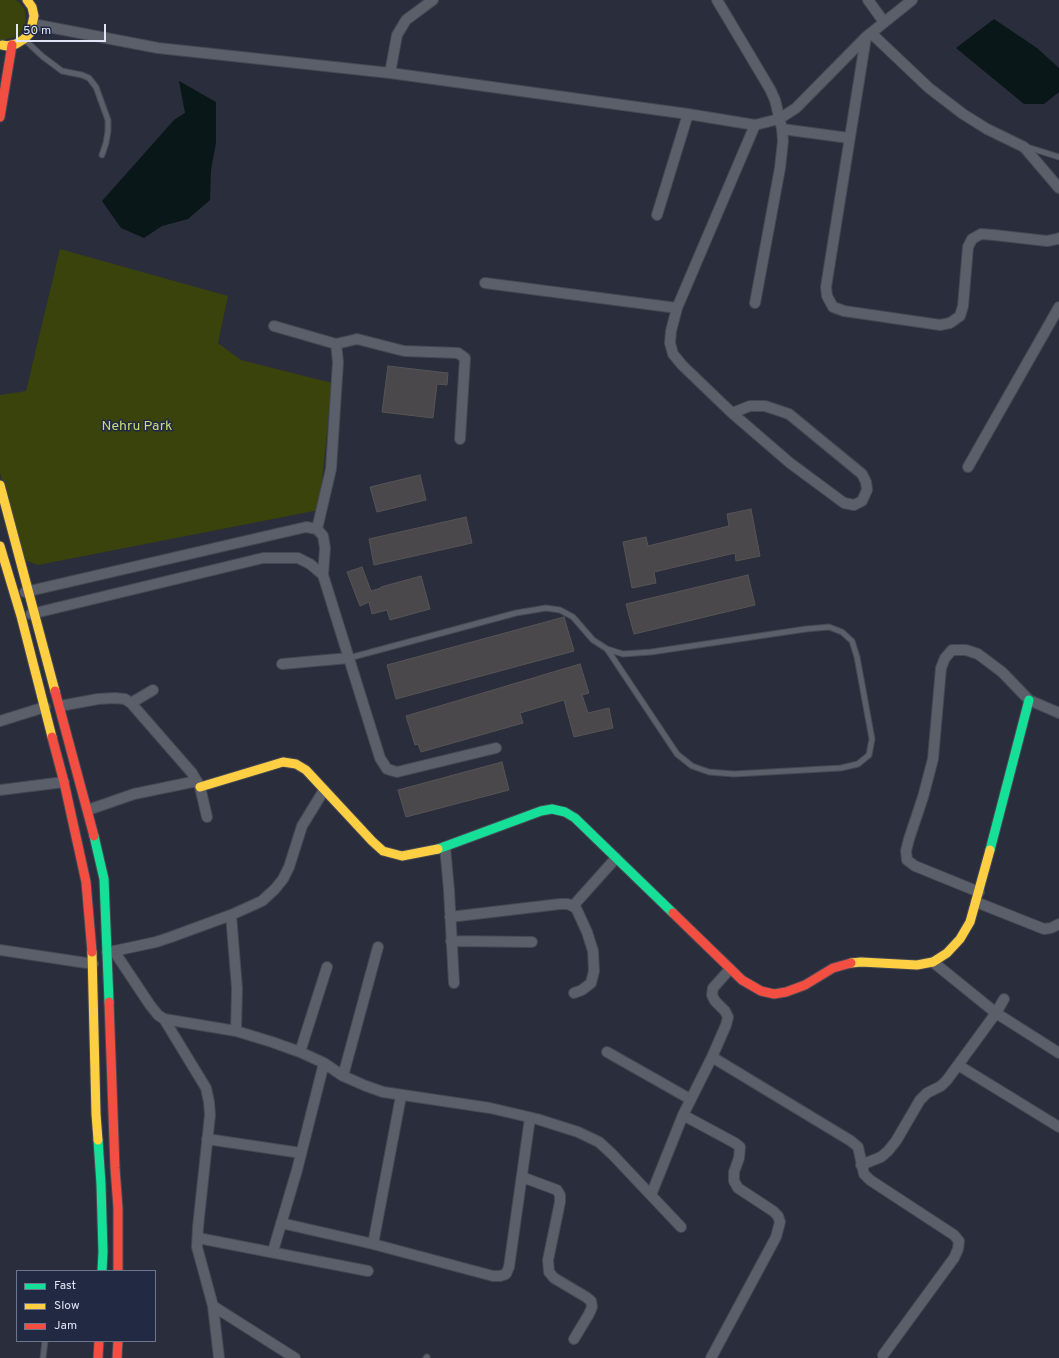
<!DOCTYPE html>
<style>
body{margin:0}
#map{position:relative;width:1059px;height:1358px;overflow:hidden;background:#2a2d3b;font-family:Overpass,sans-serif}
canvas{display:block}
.legend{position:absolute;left:16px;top:1270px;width:140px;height:72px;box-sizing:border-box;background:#222943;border:1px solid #6e748b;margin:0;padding:5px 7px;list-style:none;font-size:12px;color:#dfe4f6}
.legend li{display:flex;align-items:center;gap:8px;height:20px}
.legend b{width:20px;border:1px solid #6e748b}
.scale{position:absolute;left:16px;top:24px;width:90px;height:18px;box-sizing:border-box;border:2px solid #dfe4f6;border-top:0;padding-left:5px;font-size:12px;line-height:14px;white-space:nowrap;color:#dfe4f6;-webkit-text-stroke:3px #222943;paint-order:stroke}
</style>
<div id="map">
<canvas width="1059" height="1358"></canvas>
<ul class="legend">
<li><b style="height:5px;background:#16e098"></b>Fast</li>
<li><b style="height:5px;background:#ffcf43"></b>Slow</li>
<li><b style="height:5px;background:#f24e42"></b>Jam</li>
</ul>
<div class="scale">50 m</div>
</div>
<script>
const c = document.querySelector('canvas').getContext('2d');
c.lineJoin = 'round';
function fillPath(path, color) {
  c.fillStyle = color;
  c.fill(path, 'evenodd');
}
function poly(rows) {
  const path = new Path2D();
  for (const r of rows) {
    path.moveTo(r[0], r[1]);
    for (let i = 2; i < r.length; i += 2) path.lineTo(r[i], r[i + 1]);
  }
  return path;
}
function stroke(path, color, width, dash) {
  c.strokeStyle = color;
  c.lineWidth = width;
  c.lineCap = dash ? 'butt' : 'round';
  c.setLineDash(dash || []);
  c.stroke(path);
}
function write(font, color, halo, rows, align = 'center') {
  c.font = font + ' Overpass,sans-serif';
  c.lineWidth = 3;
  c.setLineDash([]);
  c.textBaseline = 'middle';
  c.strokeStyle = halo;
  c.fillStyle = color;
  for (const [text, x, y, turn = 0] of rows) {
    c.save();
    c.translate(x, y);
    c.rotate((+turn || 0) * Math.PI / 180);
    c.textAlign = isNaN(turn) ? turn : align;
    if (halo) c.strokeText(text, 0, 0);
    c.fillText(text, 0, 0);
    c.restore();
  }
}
const green = poly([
 [0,0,16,0,21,4,25,11,26,19,24,27,18,36,0,41],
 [60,249,228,296,218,343,241,360,332,383,319,510,38,565,25,560,0,473,0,395,26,391]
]);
const water = poly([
 [994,19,1037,48,1059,68,1059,92,1044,104,1024,104,956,48],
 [179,81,216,102,216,143,211,170,210,200,188,219,162,226,144,238,121,228,102,201,174,120,185,113]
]);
const building = poly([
 [388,366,448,373,447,385,437,384,433,418,382,412,388,366],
 [420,475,426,500,377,512,370,487,420,475],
 [751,509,760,556,736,561,735,553,654,572,656,583,632,588,623,542,646,537,648,546,729,526,727,514,751,509],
 [466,517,472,543,374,565,369,539,466,517],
 [362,567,371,591,381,588,381,587,421,576,430,609,390,620,387,610,372,614,369,602,360,606,347,572,362,567],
 [748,575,755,605,634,634,626,604,748,575],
 [564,617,574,651,396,699,387,665,564,617],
 [580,664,589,693,582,695,588,713,609,708,613,728,574,737,564,700,520,713,523,723,421,752,418,744,415,745,406,716,580,664],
 [502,762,509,790,406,817,398,790,502,762]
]);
const lane = poly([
 [26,41,42,56,62,71,82,75,89,78,96,87,108,120,108,131,106,143,102,155],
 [1027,147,1059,157],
 [349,658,516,613,546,608,560,610,573,617,593,640,607,649,623,654,651,652,806,629,829,627,842,632,852,641,857,657,872,739,869,755,858,764,841,768,734,774,709,772,692,766,677,754,607,649],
 [43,1358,45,1341],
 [426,1358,427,1357]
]);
const street = poly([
 [717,0,770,89,775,100,782,129,783,141,780,168,755,303],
 [868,0,884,22],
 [33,24,158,48,390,73,688,114,755,125,779,119,796,108,866,37,912,0],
 [871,33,929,88,963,114,987,129,1024,147,1059,188],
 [866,37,826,287,827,296,833,307,844,311,940,325,950,323,960,316,963,306,968,247,972,239,981,234,994,235,1047,241,1057,239,1059,238],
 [390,73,397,35,406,20,433,0],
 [782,129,849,138],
 [657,215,688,114],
 [485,283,677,308],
 [274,326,336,344,338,362,331,469,317,529],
 [336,344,357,339,404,351,458,353,465,358,460,439],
 [732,413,750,406,765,406,789,414,862,474,866,482,867,490,862,501,854,505,844,503,790,463,732,413,682,365,673,354,670,343,671,331,677,308,755,125],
 [968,467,1059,307],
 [25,592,306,527,317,529,323,536,325,548,323,575,380,758,387,769,397,772,496,748],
 [31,614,263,558,298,558,310,564,323,575],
 [282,664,349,658],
 [131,703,153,690],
 [60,706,98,699,115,698,125,699,131,703,192,773,200,787,207,817],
 [0,721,45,707],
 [0,790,64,782],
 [88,810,134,794,197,781],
 [445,847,449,890,454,983],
 [979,892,915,866,907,860,906,851,909,839,923,797,933,759,941,668,945,658,952,650,966,650,978,654,1002,672,1029,700,1059,713],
 [976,902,1044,929,1051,928,1059,924],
 [573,906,616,858],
 [231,915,237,988,236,1031],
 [450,917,560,904,568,904,576,908,587,932,593,951,594,971,591,983,582,990,574,993],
 [451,941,532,942],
 [0,950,93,964],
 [114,951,156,942,171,937,231,915,262,901,275,889,283,879,289,867,302,826,324,790],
 [107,952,114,951,150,1005,158,1015,164,1019,236,1031,272,1042,300,1052,324,1063,343,1076,366,1086,383,1092,490,1108,537,1119,578,1132,599,1142,612,1154,681,1227],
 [933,962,996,1013,1059,1053],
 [164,1019,206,1088,209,1102,210,1115,198,1227,197,1247,213,1306,219,1358],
 [300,1052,327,967],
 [607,1052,690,1099],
 [712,1057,851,1141,858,1147,864,1174,870,1180,954,1235,959,1241,958,1249,954,1258,883,1355],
 [958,1065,1059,1127],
 [343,1076,378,947],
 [683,1115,735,1143,740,1147,739,1158,734,1172,734,1181,738,1188,773,1211,778,1216,780,1222,776,1237,711,1358],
 [207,1139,301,1153],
 [861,1165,881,1157,888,1151,896,1141,920,1100,927,1093,941,1086,947,1080,996,1013,1004,999],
 [522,1177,557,1190,560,1195,560,1202,548,1260,549,1272,554,1278,586,1297,591,1301,592,1307,589,1314,574,1339],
 [651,1195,683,1115,712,1057,726,1025,728,1017,725,1011,715,1001,712,995,713,988,730,969],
 [281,1223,373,1244,493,1276,500,1276,506,1274,509,1267,530,1118],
 [198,1238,368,1271],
 [373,1244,401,1096],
 [273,1251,297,1170,324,1063],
 [213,1306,295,1358]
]);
const fast = poly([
 [94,836,104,879,109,1002],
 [438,849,541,811,552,809,565,812,575,818,673,913],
 [990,850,1029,700],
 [98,1140,101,1184,103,1252,102,1271]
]);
const slow = poly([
 [2,45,7,46,16,44,24,39,30,33,34,16,32,7,27,0],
 [0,485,55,691],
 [0,546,21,616,52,737],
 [200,787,283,762,296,764,306,770,372,841,383,851,402,856,438,849],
 [92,952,96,1114,98,1140],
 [851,963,861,962,917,965,933,962,947,953,960,939,970,922,990,850]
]);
const jam = poly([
 [0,117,12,45],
 [55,691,94,836],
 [52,737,64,782,86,882,92,952],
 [673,913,742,980,761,991,774,994,786,992,805,985,833,968,851,963],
 [109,1002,115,1168,118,1208,118,1271],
 [98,1358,99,1341],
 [117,1358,118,1341]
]);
const parkNames = [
 ["Nehru Park",137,427]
];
fillPath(green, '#3a430b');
fillPath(water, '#0a1718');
fillPath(building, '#4a484b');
stroke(building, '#575455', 1);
stroke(lane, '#454854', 7);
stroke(street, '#454854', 12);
stroke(fast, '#454854', 11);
stroke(slow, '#454854', 11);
stroke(jam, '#454854', 11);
stroke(lane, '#5b5f69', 5);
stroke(street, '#5b5f69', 10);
stroke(fast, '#16e098', 9);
stroke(slow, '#ffcf43', 9);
stroke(jam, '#f24e42', 9);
write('14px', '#c7dc79', '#222943', parkNames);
</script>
